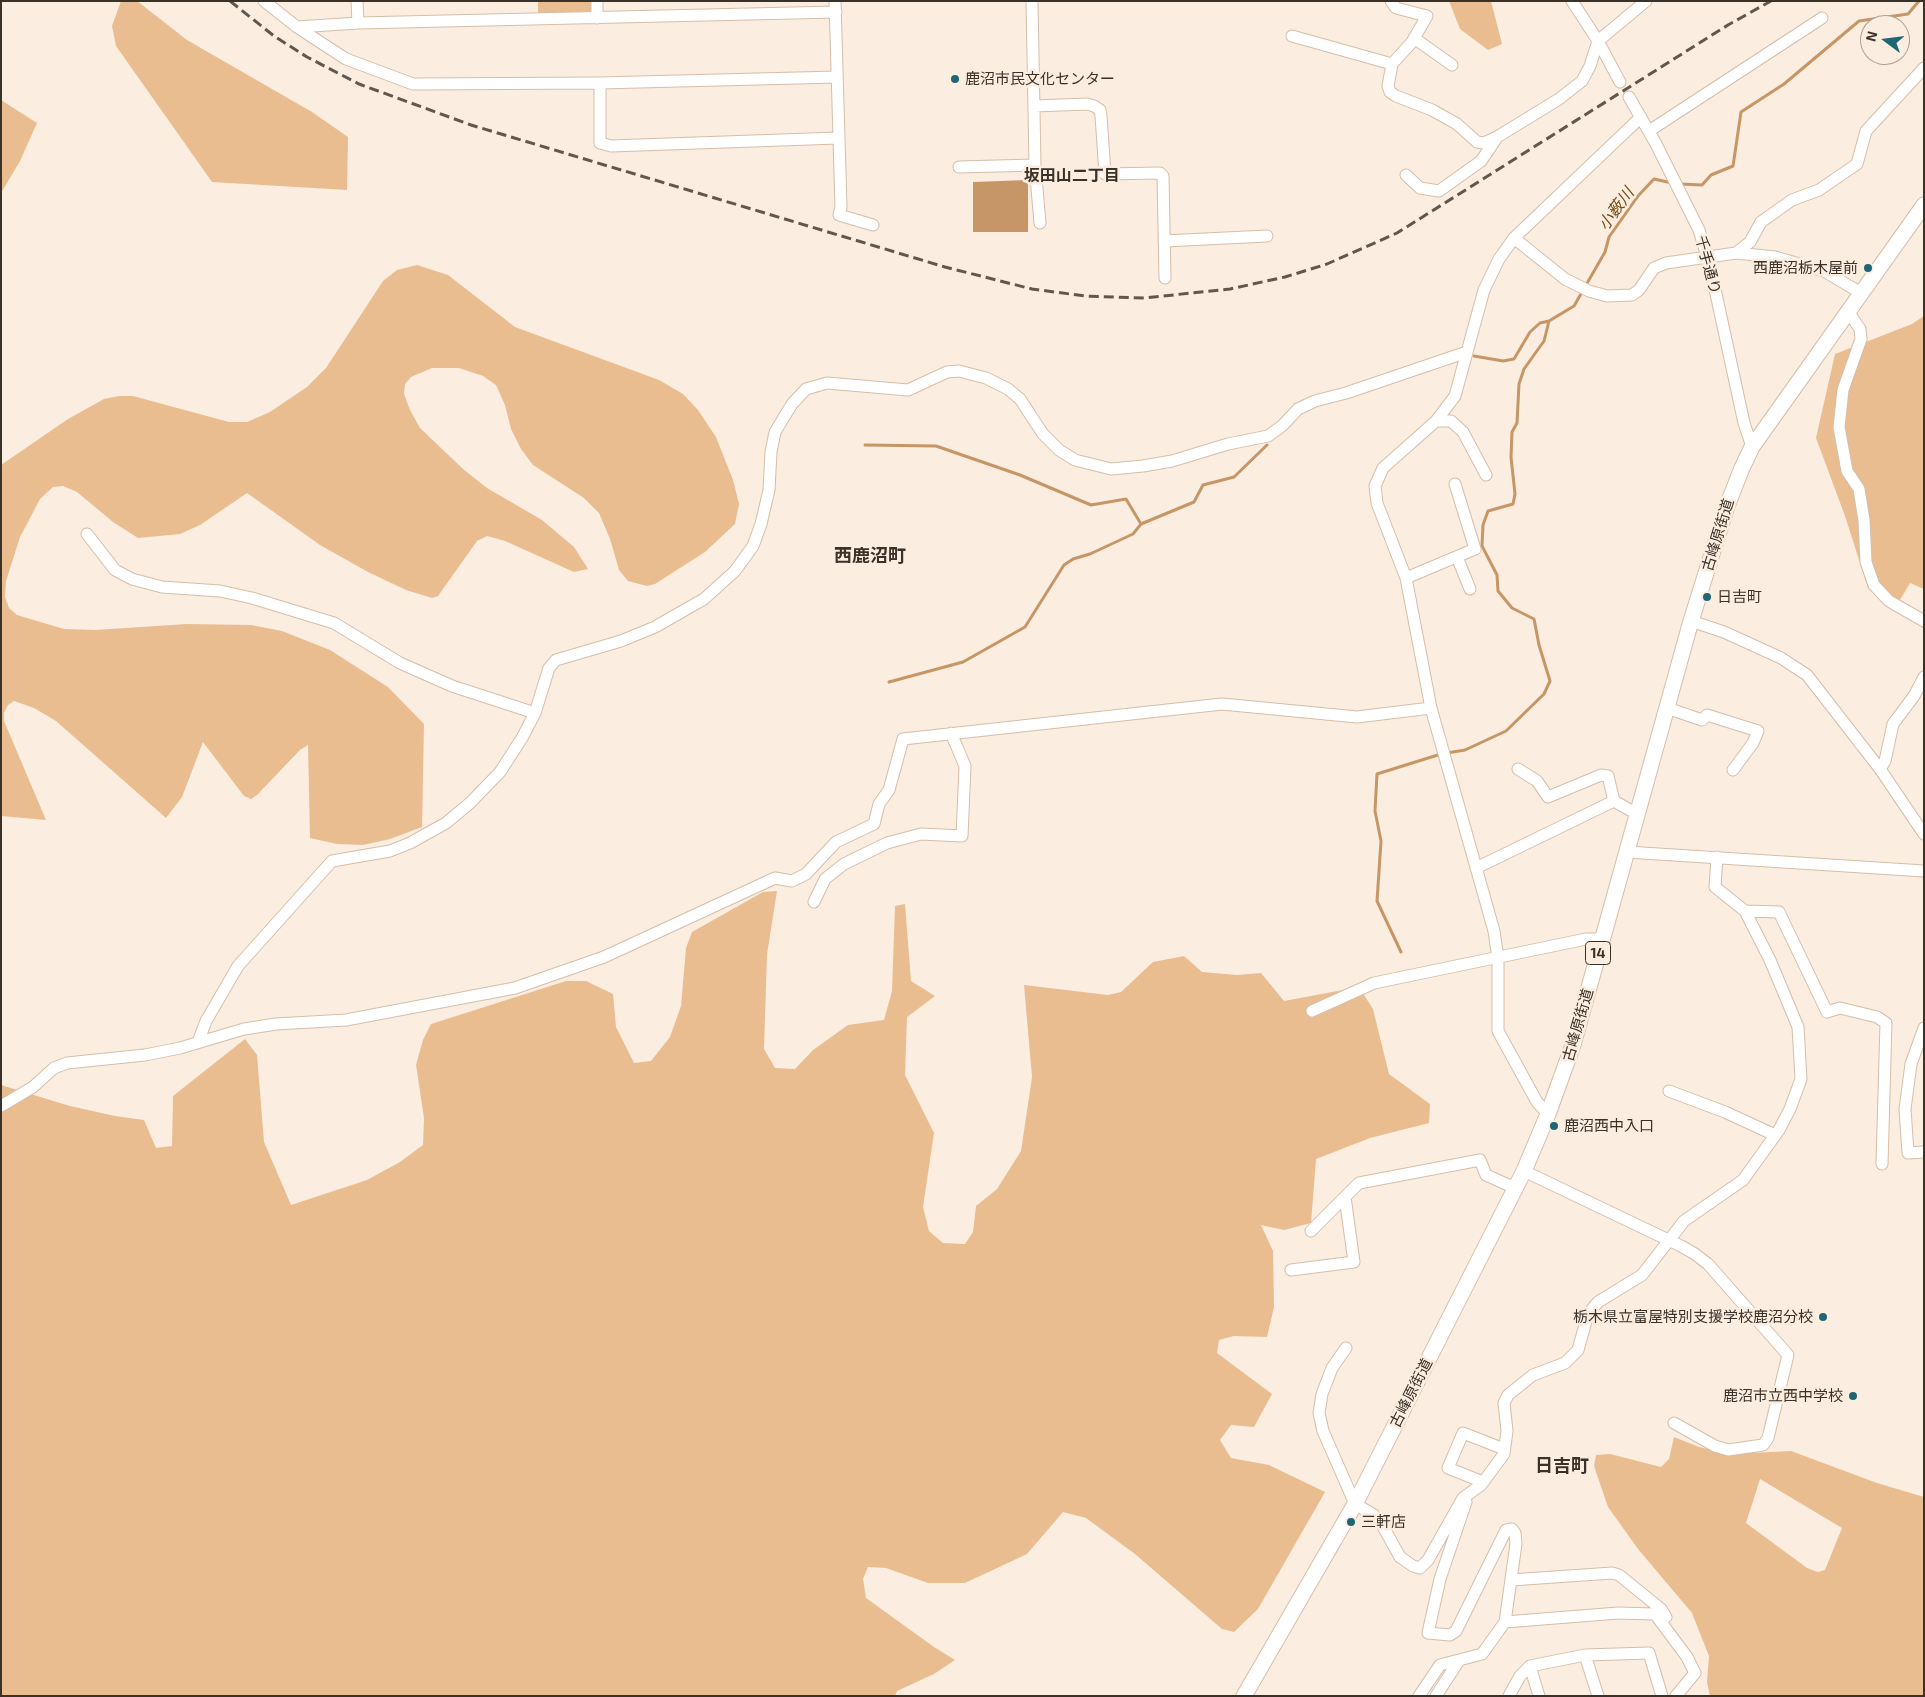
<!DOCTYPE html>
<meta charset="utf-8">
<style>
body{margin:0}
#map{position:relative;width:1925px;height:1697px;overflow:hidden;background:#fbede0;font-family:"Exo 2",sans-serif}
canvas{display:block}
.frame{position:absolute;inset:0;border:2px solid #3a3128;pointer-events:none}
.north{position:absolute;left:1860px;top:15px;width:50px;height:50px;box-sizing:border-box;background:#fbede0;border:1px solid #aea296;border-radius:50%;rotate:285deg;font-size:14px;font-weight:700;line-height:20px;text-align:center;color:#3a3128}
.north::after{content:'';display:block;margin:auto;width:18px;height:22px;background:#1f6675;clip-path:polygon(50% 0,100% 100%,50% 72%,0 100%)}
</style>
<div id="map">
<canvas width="1925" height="1697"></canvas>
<div class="frame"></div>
<div class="north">N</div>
</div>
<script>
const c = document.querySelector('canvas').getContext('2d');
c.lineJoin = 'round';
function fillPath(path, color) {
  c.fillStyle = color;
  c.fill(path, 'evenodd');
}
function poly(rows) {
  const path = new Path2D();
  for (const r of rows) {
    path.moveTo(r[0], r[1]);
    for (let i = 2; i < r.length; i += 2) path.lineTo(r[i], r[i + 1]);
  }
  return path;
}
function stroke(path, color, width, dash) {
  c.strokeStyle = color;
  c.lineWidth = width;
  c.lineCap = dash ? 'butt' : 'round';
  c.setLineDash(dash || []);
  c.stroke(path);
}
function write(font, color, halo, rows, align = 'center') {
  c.font = font + ' "Exo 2","Noto Sans JP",sans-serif';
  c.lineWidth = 5;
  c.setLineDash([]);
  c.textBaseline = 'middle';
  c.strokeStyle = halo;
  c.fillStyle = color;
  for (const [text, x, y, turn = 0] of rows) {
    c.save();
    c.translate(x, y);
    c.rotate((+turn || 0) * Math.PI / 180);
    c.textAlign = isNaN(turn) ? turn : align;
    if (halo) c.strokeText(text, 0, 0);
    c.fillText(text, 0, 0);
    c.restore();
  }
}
const green = poly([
 [121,1,137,1,187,40,312,112,348,137,347,190,212,182,116,46,112,26],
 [538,1,592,1,592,10,589,14,538,15],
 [1449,1,1491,1,1502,44,1488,50,1460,29],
 [1,100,37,123,20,161,1,193],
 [417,265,448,275,515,327,659,380,683,394,698,410,716,437,733,480,739,504,735,524,705,552,655,584,647,586,628,581,619,570,610,539,599,513,584,498,533,465,521,449,511,429,505,405,496,385,483,376,459,368,432,368,411,377,405,384,404,394,410,410,420,428,463,469,487,488,542,520,574,547,588,569,574,572,505,541,487,536,477,541,438,596,432,598,406,590,368,572,320,545,247,493,200,525,180,534,138,538,113,522,77,492,63,486,53,487,40,499,20,537,6,581,5,597,9,608,17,615,64,629,95,630,187,624,251,625,282,631,330,650,388,687,424,724,422,827,390,839,363,845,337,844,310,838,308,745,300,750,257,795,251,799,244,796,203,742,182,797,166,818,56,721,34,708,14,701,8,705,4,713,4,721,46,820,1,816,1,465,68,419,104,399,119,396,133,396,229,422,247,422,270,412,307,387,326,368,383,281,397,270],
 [1924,316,1924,589,1910,583,1900,600,1868,588,1845,516,1816,438,1835,354,1912,324],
 [777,891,767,954,764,1049,775,1068,795,1069,813,1050,848,1025,884,1020,892,991,895,906,905,904,911,981,935,996,907,1017,905,1075,934,1133,923,1207,929,1231,943,1243,965,1244,973,1232,976,1206,997,1189,1021,1151,1032,1077,1024,985,1108,995,1121,992,1153,962,1184,956,1202,972,1237,975,1261,973,1284,1001,1359,987,1373,1009,1389,1074,1430,1104,1429,1123,1370,1138,1316,1159,1311,1223,1284,1230,1261,1225,1273,1251,1274,1307,1267,1337,1234,1336,1219,1340,1217,1353,1272,1394,1254,1427,1231,1425,1220,1440,1231,1458,1269,1465,1325,1492,1258,1609,1234,1632,1222,1629,1135,1554,1086,1518,1063,1512,1027,1554,965,1583,928,1583,886,1568,868,1567,863,1579,866,1598,934,1647,955,1660,934,1674,897,1691,895,1696,1,1696,1,1085,70,1106,115,1116,144,1120,156,1148,172,1146,173,1096,245,1039,257,1055,264,1142,291,1205,367,1180,400,1162,423,1145,424,1118,416,1065,423,1040,431,1024,566,981,586,981,613,994,616,1027,634,1063,651,1061,670,1037,681,1006,686,948,692,932,763,892],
 [1674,1437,1699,1447,1731,1454,1791,1451,1877,1483,1924,1497,1924,1696,1710,1696,1707,1682,1709,1656,1692,1613,1638,1549,1608,1507,1594,1466,1596,1455,1610,1454,1661,1467,1669,1459],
 [1760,1479,1842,1528,1825,1570,1818,1572,1807,1568,1746,1523]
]);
const water = poly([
 [1028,180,1028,232,973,232,973,182]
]);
const stream = poly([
 [1680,184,1702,185,1711,175,1733,166,1741,112,1784,84,1859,21,1908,14,1919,1],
 [1474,356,1503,361,1514,359,1530,332,1540,323,1549,321,1574,306,1605,252,1609,237,1638,196,1654,179,1672,183],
 [865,445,936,446,1020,475,1091,505,1126,499,1141,524],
 [889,682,963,662,1025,627,1064,565,1073,559,1090,554,1133,534,1141,524,1194,502,1203,485,1234,477,1267,445],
 [1447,753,1465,750,1506,731,1544,694,1550,681,1539,645,1534,619,1512,608,1498,591,1497,575,1482,546,1483,525,1488,511,1513,504,1515,494,1511,457,1512,432,1517,423,1519,384,1524,369,1544,341,1549,321],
 [1401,952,1377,901,1381,841,1375,811,1377,774,1441,754]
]);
const minor = poly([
 [264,1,297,27,346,59,413,84,600,83,837,77],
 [357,1,358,23],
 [597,1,597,18],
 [835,1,841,207,839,215,873,225],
 [1032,1,1035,165,1040,223],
 [1391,1,1396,8,1427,16,1412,42,1392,64,1388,86,1390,92,1396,96,1432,110,1457,124,1477,142,1484,143,1497,137,1559,99,1582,81,1590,66,1598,41,1646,1],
 [1572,1,1598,41,1620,82],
 [297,27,358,23,836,12],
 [1292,36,1392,64],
 [1414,38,1452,65],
 [600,83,600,143,611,146,838,138],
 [1629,97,1656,144,1699,230,1710,266,1744,423,1752,447],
 [1034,106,1087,104,1094,106,1100,110,1101,116,1105,174,1160,173,1163,176,1165,278],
 [1649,131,1822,18],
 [959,167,1035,165],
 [1406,175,1420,188,1439,191,1481,161,1496,139],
 [1514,238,1565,279,1589,291,1607,296,1632,295,1639,290,1654,268,1666,263,1736,253,1775,257,1824,271,1861,293],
 [1164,241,1267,236],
 [1736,253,1750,242,1761,222,1792,200,1819,190,1857,164,1866,131,1924,68],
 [1848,311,1860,329,1861,339,1843,390,1839,427,1847,471,1859,489,1864,520,1866,562,1874,585,1889,601,1924,621],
 [1436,421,1451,421,1463,432,1486,475],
 [87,534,115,570,132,579,162,587,220,591,252,598,334,623,400,663,452,686,535,713],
 [1457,557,1470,589],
 [1406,578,1475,549,1455,484],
 [1691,621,1724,632,1781,658,1807,675,1880,769,1924,834],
 [1667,708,1702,720,1707,715,1758,731,1753,743,1733,770],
 [1518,769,1537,781,1548,797,1601,775,1608,776,1614,801],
 [1880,769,1885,761,1893,724,1914,696,1924,677],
 [1627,852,1924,871],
 [1476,868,1614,801,1630,810,1638,811],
 [814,902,825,879,844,864,887,843,921,834,962,836,965,766,951,733],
 [1745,911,1779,912,1827,1012,1840,1008,1877,1017,1886,1023,1882,1164],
 [1312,1011,1374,983,1586,939,1602,939],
 [1924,1028,1911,1064,1905,1109,1908,1153,1924,1152],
 [198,1042,206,1021,238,966,332,861,390,851,410,843,446,823,470,803,500,772,522,738,535,713,549,668,556,660,621,641,655,627,704,599,735,571,753,546,761,524,769,490,771,452,775,432,792,404,806,389,827,383,908,390,947,372,959,371,986,378,1008,389,1020,399,1043,434,1059,450,1075,460,1111,469,1143,466,1172,461,1228,444,1268,436,1282,426,1298,409,1315,401,1346,393,1467,352],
 [1669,1091,1725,1112,1775,1135],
 [1,1106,33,1087,54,1068,67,1063,145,1055,180,1048,244,1029,276,1024,346,1020,515,988,604,957,775,878,792,881,806,874,836,842,874,824,879,804,889,790,903,739,1222,704,1357,717,1431,708],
 [1548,1114,1537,1102,1498,1031,1498,959,1494,931,1431,708,1406,578,1377,503,1375,486,1383,468,1436,421,1455,396,1484,290,1499,259,1514,238,1641,117],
 [1524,1171,1681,1246,1695,1254,1708,1264,1788,1355,1768,1438,1763,1445,1728,1450,1715,1446,1674,1423],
 [1311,1231,1359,1183,1480,1160,1486,1175,1515,1188],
 [1291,1270,1354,1262,1345,1197],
 [1346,1348,1332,1368,1322,1394,1319,1413,1323,1431,1355,1504,1374,1515,1381,1523,1400,1557,1413,1566,1420,1568,1428,1560,1463,1498,1481,1485,1504,1454,1507,1431,1504,1403,1508,1395,1533,1375,1565,1363,1578,1350,1588,1314,1598,1302,1642,1275,1684,1221,1743,1180,1779,1130,1790,1109,1801,1079,1798,1027,1770,960,1745,911,1715,887,1717,857],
 [1483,1482,1448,1468,1463,1433,1504,1449],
 [1511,1580,1612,1573,1619,1575,1661,1609,1666,1617],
 [1505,1622,1618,1613,1655,1614,1687,1657,1695,1673,1676,1696],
 [1585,1655,1598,1696],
 [1530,1666,1539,1696],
 [1419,1696,1440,1665,1482,1654,1505,1622,1516,1544,1515,1533,1512,1529,1506,1530,1456,1631,1450,1635,1428,1633,1440,1579,1466,1502],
 [1436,1696,1458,1662],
 [1509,1696,1520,1676,1530,1666,1585,1655,1649,1653,1662,1696]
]);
const major = poly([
 [1244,1696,1355,1504,1524,1171,1548,1114,1573,1045,1691,621,1727,506,1742,468,1752,447,1924,205]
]);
const rail = poly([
 [230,1,274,36,307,57,359,84,471,125,945,267,1032,289,1085,296,1144,298,1230,289,1285,277,1327,264,1397,233,1728,25,1771,1]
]);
const markers = [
 [955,79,5,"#1f6675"],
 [1868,268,5,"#1f6675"],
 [1707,597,5,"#1f6675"],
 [1554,1126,5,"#1f6675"],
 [1823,1317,5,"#1f6675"],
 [1853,1396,5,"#1f6675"],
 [1351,1522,5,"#1f6675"]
];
const shields = [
 [1598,953,25]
];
const shieldNames = [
 ["14",1598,953]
];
const poiNames = [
 ["鹿沼市民文化センター",965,79],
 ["西鹿沼栃木屋前",1858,268,"right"],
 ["日吉町",1717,597],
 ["鹿沼西中入口",1564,1126],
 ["栃木県立富屋特別支援学校鹿沼分校",1813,1317,"right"],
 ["鹿沼市立西中学校",1843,1396,"right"],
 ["三軒店",1361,1522]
];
const streetNames = [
 ["千手通り",1708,265,75],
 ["古峰原街道",1718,535,-73],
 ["古峰原街道",1578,1025,-74],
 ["古峰原街道",1411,1393,-63]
];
const neighbourhoodNames = [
 ["坂田山二丁目",1072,176]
];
const waterNames = [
 ["小薮川",1616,209,-54]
];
const quarterNames = [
 ["西鹿沼町",870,556],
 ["日吉町",1562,1466]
];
fillPath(green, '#eabd90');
fillPath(water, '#c69667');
stroke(stream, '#c69667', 3);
stroke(minor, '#d5bea9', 13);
stroke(major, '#d5bea9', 17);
stroke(minor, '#fff', 11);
stroke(major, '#fff', 15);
stroke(rail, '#61574d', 3, [10, 5]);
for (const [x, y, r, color] of markers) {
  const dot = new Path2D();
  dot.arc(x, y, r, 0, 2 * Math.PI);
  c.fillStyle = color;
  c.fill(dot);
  stroke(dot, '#fbede0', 2);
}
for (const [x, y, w] of shields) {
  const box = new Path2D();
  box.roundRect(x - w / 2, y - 11.5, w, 23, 4);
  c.fillStyle = '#fbede0';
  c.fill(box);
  stroke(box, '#3a3128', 1);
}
write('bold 14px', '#3a3128', null, shieldNames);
write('15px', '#3a3128', '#fbede0', poiNames, 'left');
write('15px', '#3a3128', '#fbede0', streetNames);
write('bold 16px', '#3a3128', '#fbede0', neighbourhoodNames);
write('italic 16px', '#774910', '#fbede0', waterNames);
write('bold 18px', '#3a3128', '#fbede0', quarterNames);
</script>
